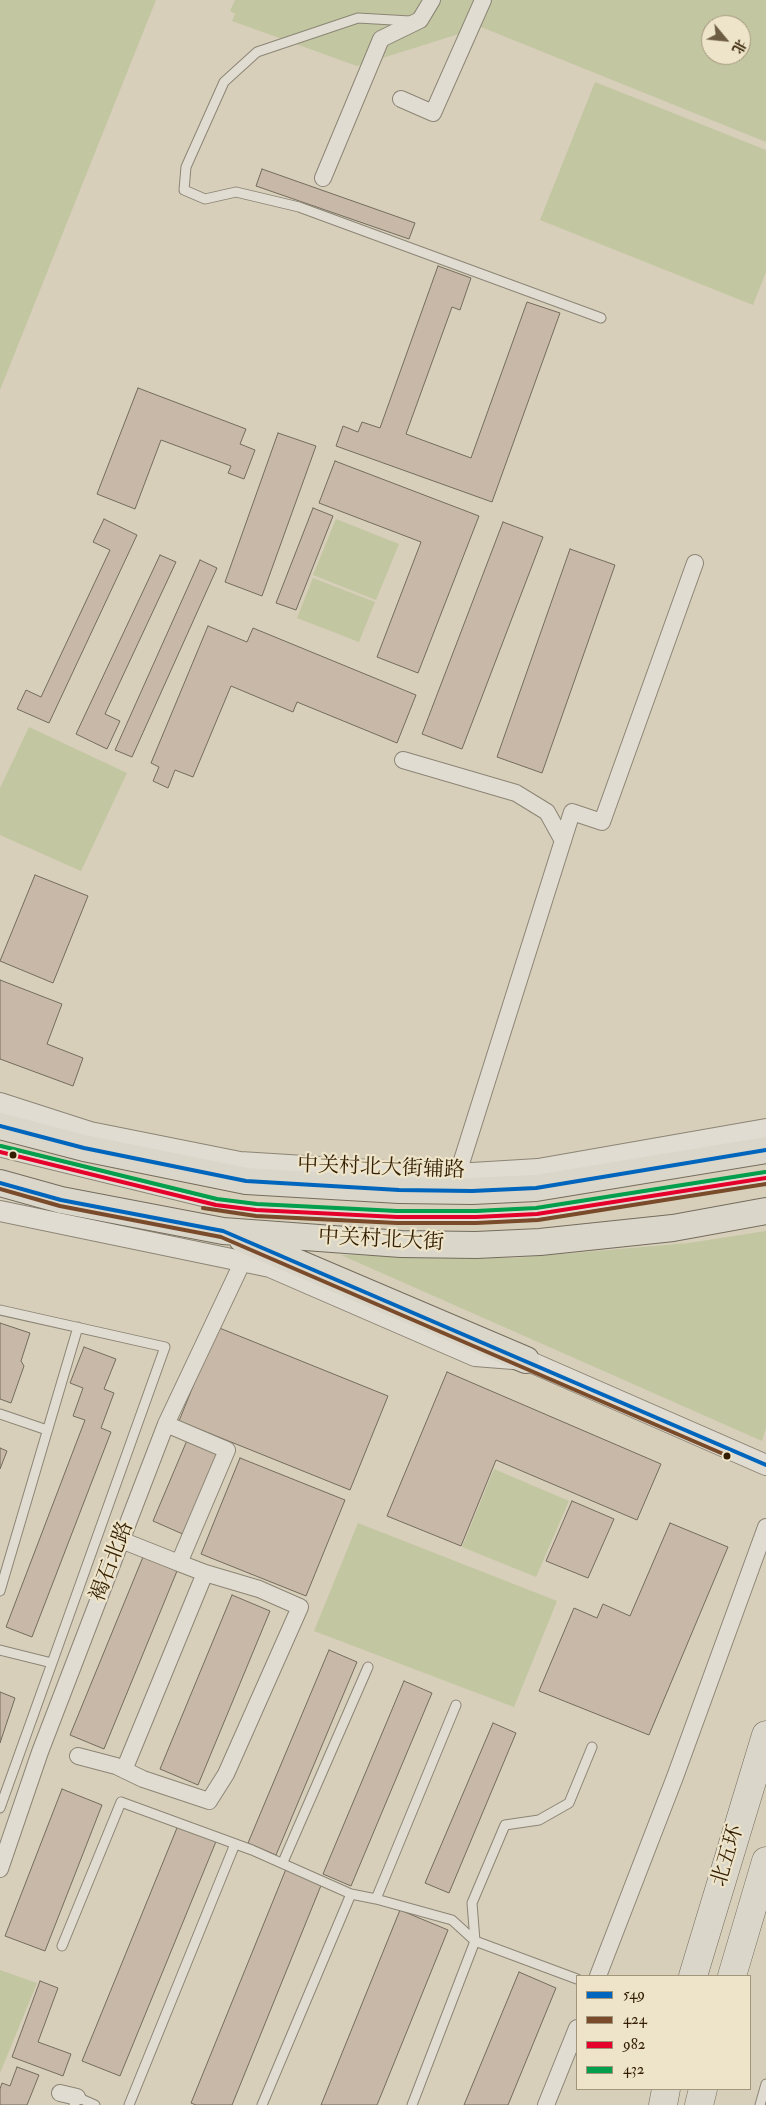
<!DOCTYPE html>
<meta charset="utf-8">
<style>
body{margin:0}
#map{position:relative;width:766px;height:2105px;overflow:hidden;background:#d7cfba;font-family:"IM FELL Double Pica","Noto Serif SC",serif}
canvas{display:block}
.legend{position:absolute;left:576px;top:1975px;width:175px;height:115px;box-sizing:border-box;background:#ede4ca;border:1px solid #a3957a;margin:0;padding:6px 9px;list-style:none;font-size:15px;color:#331e01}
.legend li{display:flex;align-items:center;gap:10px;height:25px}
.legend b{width:25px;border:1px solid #a3957a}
.north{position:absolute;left:701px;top:15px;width:50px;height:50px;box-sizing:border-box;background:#ede4ca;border:1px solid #a3957a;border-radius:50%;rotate:118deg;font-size:14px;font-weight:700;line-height:20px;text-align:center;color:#331e01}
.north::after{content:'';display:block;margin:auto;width:18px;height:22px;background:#6c5c42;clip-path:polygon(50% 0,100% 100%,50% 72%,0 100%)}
</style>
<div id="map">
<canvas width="766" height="2105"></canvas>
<ul class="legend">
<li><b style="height:6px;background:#0065bd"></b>549</li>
<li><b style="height:6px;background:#7a4b2a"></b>424</li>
<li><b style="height:6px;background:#e4002b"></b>982</li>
<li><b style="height:6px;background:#039f4d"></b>432</li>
</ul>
<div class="north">北</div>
</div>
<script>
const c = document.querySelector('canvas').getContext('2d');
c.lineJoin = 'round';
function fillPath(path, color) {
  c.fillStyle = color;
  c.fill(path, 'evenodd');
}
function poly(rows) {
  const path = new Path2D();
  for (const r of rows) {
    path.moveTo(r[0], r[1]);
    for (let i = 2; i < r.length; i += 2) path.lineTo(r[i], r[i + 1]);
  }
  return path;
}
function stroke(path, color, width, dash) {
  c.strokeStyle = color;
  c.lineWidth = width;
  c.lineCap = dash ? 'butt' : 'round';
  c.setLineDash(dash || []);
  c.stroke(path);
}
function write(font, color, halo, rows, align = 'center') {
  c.font = font + ' "IM FELL Double Pica","Noto Serif SC",serif';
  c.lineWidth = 4.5;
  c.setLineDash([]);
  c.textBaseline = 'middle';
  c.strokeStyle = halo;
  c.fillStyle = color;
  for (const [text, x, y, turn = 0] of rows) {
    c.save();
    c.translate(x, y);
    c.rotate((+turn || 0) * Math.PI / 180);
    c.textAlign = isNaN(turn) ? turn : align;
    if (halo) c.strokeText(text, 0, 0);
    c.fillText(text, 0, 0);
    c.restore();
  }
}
const green = poly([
 [0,0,156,0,0,390],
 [235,0,766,0,766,142,481,27,357,66,232,21,235,14,230,11],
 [711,25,741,25,741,55,711,55],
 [595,82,766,150,766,272,753,305,540,220],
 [336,519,399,544,376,600,313,575],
 [313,578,375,602,359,642,297,618],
 [29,727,127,773,81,871,0,835,0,788],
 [766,1231,766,1427,762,1441,341,1255,515,1258,689,1243],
 [494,1469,569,1501,536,1577,462,1547],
 [358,1523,557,1601,514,1707,314,1631],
 [0,1970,37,1983,0,2073]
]);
const building = poly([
 [262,169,415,223,409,239,256,186,262,169],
 [438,266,471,278,460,310,452,307,406,434,471,458,527,302,560,313,492,502,336,446,343,426,358,432,362,422,380,428,438,266],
 [138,388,246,429,240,444,255,450,244,479,228,473,231,466,161,440,135,509,97,494,138,388],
 [278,433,316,446,262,596,225,582,278,433],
 [335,461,479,516,418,673,377,657,421,542,319,503,335,461],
 [313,508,333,516,296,610,276,603,313,508],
 [104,519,137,535,49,723,17,709,26,690,41,697,110,550,93,542,104,519],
 [503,522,543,537,462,749,422,734,503,522],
 [570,549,615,565,542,773,497,757,570,549],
 [160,555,176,562,105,714,120,721,107,749,76,734,160,555],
 [200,560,217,568,132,757,115,750,200,560],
 [208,626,247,642,253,628,416,695,397,743,297,702,293,712,231,686,193,777,175,770,168,788,153,781,159,767,151,763,208,626],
 [35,875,88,896,53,983,0,961,35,875],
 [0,980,62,1004,47,1044,83,1058,73,1086,0,1059,0,980],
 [0,1323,30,1333,21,1361,24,1366,11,1403,0,1399,0,1323],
 [217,1327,388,1396,350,1490,179,1421,217,1327],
 [84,1347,116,1359,104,1389,114,1393,101,1428,111,1432,32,1637,6,1627,85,1420,73,1416,83,1388,70,1383,84,1347],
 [447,1372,661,1464,637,1520,496,1460,461,1546,387,1516,447,1372],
 [188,1438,220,1451,185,1535,153,1521,188,1438],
 [0,1448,7,1451,0,1469,0,1448],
 [240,1458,345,1500,306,1596,201,1554,240,1458],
 [572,1501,614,1519,588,1578,546,1561,572,1501],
 [670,1523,728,1547,649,1735,539,1691,574,1608,597,1618,603,1604,630,1616,670,1523],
 [143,1557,177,1571,104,1749,70,1735,143,1557],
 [232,1595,270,1611,198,1785,160,1769,232,1595],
 [329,1650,357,1662,276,1855,248,1843,329,1650],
 [404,1681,432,1693,351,1886,323,1874,404,1681],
 [0,1692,15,1698,0,1743,0,1692],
 [493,1723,516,1733,449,1893,425,1883,493,1723],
 [62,1789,102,1805,45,1951,5,1936,62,1789],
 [179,1823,217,1839,120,2076,82,2061,179,1823],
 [286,1869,322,1883,232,2105,196,2105,191,2103,286,1869],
 [400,1910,448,1930,377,2105,321,2105,400,1910],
 [519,1972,556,1988,508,2105,464,2105,519,1972],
 [40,1981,58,1988,38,2042,71,2054,63,2076,12,2057,40,1981],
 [17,2067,39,2075,27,2105,0,2105,0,2089,2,2083,10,2086,17,2067]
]);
const service = poly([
 [410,21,358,18,257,52,224,82,186,167,184,190,205,199,236,192,299,207,601,318],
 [0,1152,216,1205,256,1210,397,1217,476,1217,537,1214,766,1178],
 [0,1310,165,1347,52,1663,0,1650],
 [0,1414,47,1430],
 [0,1591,78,1327],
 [0,1808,52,1663],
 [283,1862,368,1667],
 [376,1899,452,1920,475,1941,577,1979],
 [62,1946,121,1802,252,1850,351,1894,376,1899,456,1705],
 [74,2105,77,2097,95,2105],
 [129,2105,235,1844],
 [262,2105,351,1894],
 [412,2105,475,1941,472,1903,505,1825,539,1820,569,1803,592,1747],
 [760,2105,766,2084]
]);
const minor = poly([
 [401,99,433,113,483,0],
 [323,178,381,39,420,20,432,0],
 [403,760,516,793,547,812,563,841],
 [458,1173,572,812,602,822,695,563],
 [121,1540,179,1563,227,1450,166,1424],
 [78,1756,116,1766,143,1779,209,1801,226,1774,300,1607,259,1589,205,1573],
 [124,1770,205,1573,179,1563],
 [0,1869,40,1752,166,1424,243,1261],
 [598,1976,675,1777,766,1527],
 [60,2093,77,2097],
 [546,2105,577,2028]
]);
const tertiary = poly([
 [0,1103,90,1132,240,1162,401,1172,472,1173,538,1169,766,1129],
 [0,1211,270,1267,475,1356,526,1360,766,1465]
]);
const primary = poly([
 [0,1126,84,1148,246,1181,399,1190,472,1191,536,1188,766,1150],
 [0,1183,61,1200,223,1231,401,1244,476,1245,540,1242,673,1228,766,1211],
 [242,1239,526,1360]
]);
const motorway = poly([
 [693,1976,766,1735],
 [732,1976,766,1861],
 [663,2105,666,2089],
 [699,2105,703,2089]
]);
const bus1 = poly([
 [0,1126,84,1148,246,1181,399,1190,472,1191,536,1188,766,1150],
 [0,1183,61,1200,223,1231,766,1465]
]);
const bus2 = poly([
 [0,1189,60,1206,221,1237,728,1456],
 [203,1208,256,1216,397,1223,476,1223,538,1220,766,1184]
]);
const bus3 = poly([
 [0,1152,216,1205,256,1210,397,1217,476,1217,537,1214,766,1178]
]);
const bus4 = poly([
 [1,1146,217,1199,257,1204,397,1211,476,1211,536,1208,765,1172]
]);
const markers = [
 [13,1155,4.5,"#331e01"],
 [727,1456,4.5,"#331e01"]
];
const streetNames = [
 ["中关村北大街辅路",381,1169,2],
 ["中关村北大街",381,1241,3],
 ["褐石北路",113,1562,-69],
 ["北五环",729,1856,-73]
];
fillPath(green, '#c2c6a1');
fillPath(building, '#c7b8a8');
stroke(building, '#746c5d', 1);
stroke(service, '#8c8575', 11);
stroke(minor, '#8c8575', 18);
stroke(tertiary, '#8c8575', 22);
stroke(primary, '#746c5d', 28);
stroke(motorway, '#746c5d', 29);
stroke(service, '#e0dcd1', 9);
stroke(minor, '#e0dcd1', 16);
stroke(tertiary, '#e0dcd1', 20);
stroke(primary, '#dad6c9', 26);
stroke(motorway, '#dad6c9', 28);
stroke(bus1, '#0065bd', 4);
stroke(bus2, '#7a4b2a', 4);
stroke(bus3, '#e4002b', 4);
stroke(bus4, '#039f4d', 4);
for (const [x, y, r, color] of markers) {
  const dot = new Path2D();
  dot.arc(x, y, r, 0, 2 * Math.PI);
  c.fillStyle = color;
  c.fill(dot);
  stroke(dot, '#ede4ca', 2);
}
write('21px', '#331e01', '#ede4ca', streetNames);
</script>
